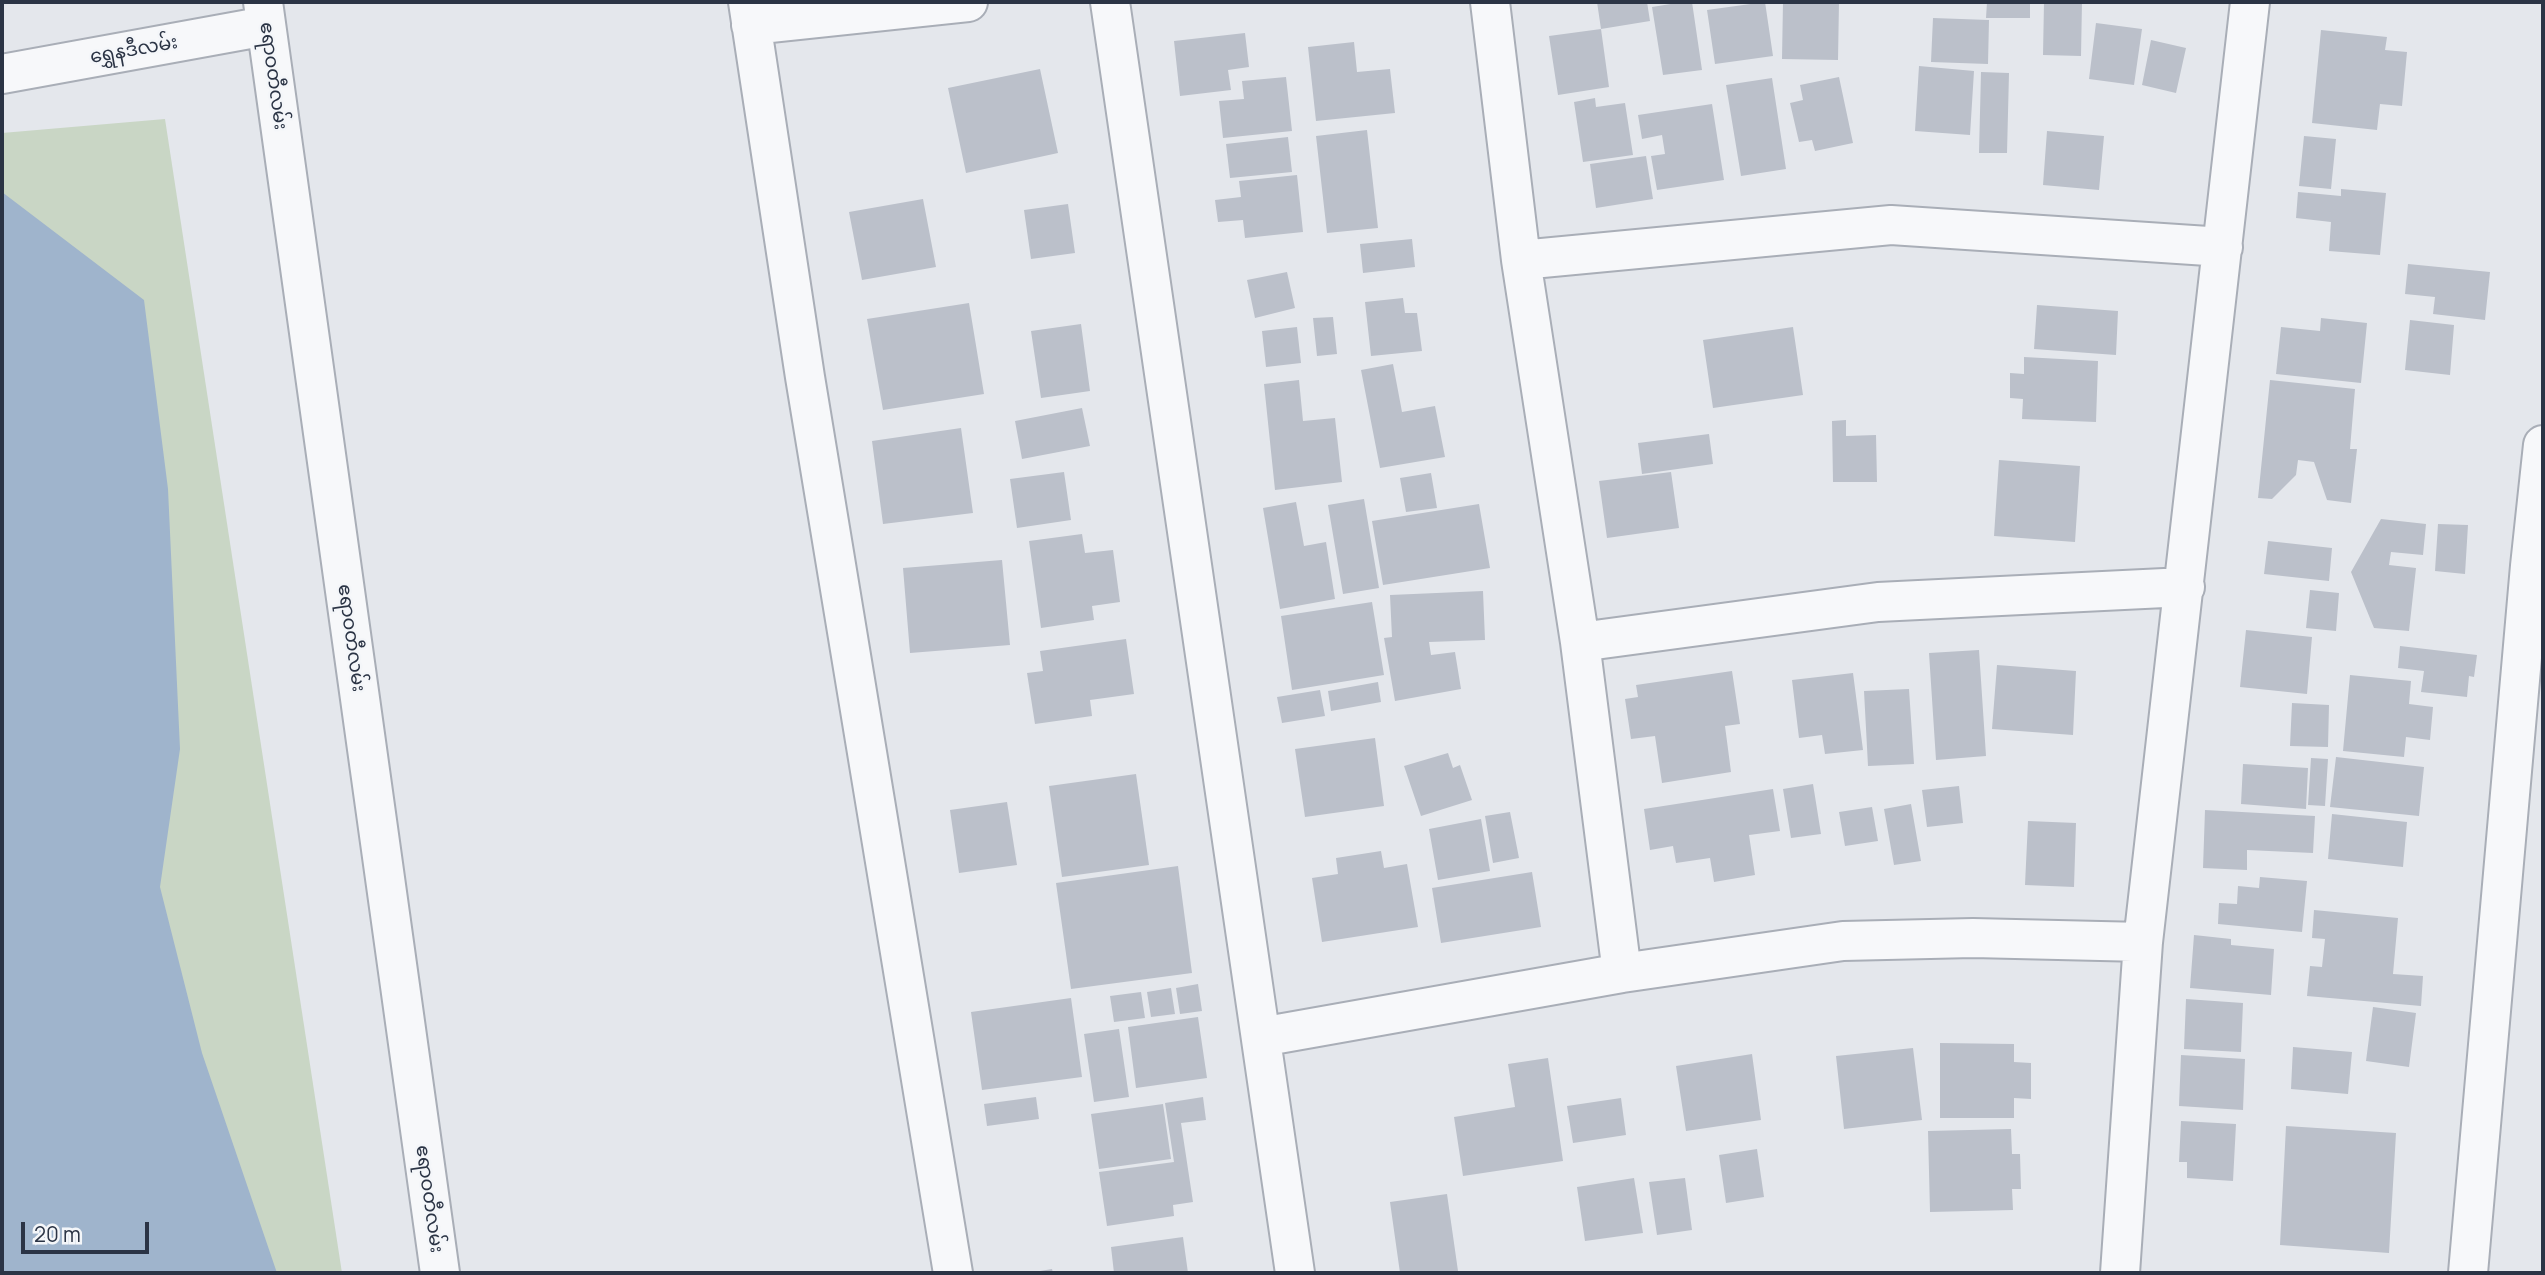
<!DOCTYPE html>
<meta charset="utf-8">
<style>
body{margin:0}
#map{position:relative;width:2545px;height:1275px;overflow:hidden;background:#e4e7ec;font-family:Manrope,sans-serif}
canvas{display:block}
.frame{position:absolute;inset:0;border:4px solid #2b3445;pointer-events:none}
.scale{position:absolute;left:21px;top:1222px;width:128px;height:32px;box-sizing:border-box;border:4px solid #2b3445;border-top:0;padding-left:9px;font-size:21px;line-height:24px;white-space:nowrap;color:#2b3445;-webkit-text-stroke:5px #f4f6f9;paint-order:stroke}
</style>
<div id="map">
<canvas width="2545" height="1275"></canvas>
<div class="frame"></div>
<div class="scale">20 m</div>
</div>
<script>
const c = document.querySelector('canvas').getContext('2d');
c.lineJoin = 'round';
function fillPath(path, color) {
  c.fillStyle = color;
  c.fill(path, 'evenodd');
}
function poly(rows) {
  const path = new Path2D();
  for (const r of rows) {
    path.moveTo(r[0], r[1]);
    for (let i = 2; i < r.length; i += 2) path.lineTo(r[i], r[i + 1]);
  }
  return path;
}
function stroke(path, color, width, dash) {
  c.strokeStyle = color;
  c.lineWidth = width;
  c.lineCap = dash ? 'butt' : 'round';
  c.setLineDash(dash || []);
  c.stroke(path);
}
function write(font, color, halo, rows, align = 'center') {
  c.font = font + ' Manrope,"Noto Sans Myanmar",sans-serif';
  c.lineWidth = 5;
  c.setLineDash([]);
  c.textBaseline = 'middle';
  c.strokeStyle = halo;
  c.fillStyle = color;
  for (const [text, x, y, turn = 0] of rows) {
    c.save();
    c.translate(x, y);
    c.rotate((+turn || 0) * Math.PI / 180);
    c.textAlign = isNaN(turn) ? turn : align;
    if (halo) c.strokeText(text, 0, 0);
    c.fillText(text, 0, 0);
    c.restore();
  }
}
const green = poly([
 [165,119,342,1273,2,1273,2,133]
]);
const water = poly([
 [2,192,144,300,168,489,180,749,160,887,202,1053,277,1273,2,1273]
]);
const building = poly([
 [1597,2,1647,2,1650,21,1601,29,1609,87,1558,95,1549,36,1601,29],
 [1683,2,1692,2,1702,70,1663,75,1652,7],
 [1765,2,1773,56,1715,64,1707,10],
 [1783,2,1839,2,1838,60,1782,59],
 [1987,2,2030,2,2030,18,1986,18],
 [2044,2,2082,2,2081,56,2043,55],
 [1933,18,1989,20,1988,64,1931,62],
 [2096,23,2142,29,2134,85,2089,79],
 [2321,30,2387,37,2385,50,2407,52,2402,106,2380,104,2377,130,2312,123],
 [1245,33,1249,67,1228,70,1231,90,1180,96,1174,41],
 [2151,40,2186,48,2176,93,2142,85],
 [1354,42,1357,72,1390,69,1395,113,1316,121,1308,47],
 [1919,66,1974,71,1970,135,1915,131],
 [1040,69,1058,153,966,173,948,88],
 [1981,72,2009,73,2007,153,1979,153],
 [1286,77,1292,131,1223,138,1219,101,1244,99,1242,81],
 [1839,77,1853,143,1815,151,1812,140,1799,142,1790,103,1803,100,1800,85],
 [1772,78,1786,169,1741,176,1726,85],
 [1595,98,1596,107,1625,103,1633,155,1583,162,1574,102],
 [1712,104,1724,180,1657,190,1651,156,1665,154,1662,135,1642,139,1638,115],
 [1367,130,1378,228,1327,233,1316,136],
 [2047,131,2104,136,2099,190,2043,185],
 [2304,136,2336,139,2331,189,2299,186],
 [1288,137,1292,172,1230,178,1226,144],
 [1646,156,1653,199,1596,208,1590,164],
 [1297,175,1303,232,1245,238,1243,220,1218,222,1215,200,1241,197,1239,181],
 [2341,189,2386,193,2380,255,2329,251,2331,222,2296,218,2298,192,2341,196],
 [923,199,936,267,862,280,849,212],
 [1068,204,1075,253,1031,259,1024,210],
 [1412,239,1415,267,1363,273,1360,244],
 [2408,264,2490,272,2485,320,2433,314,2435,297,2405,294],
 [1287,272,1295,308,1255,318,1247,280],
 [1403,298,1405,313,1417,313,1422,351,1371,356,1365,302],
 [969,303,984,394,883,410,867,319],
 [2037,305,2118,311,2116,355,2034,349],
 [1333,317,1337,354,1317,356,1313,318],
 [2321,318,2367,323,2361,383,2276,374,2281,327,2320,331],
 [2410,320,2454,325,2450,375,2405,370],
 [1081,324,1090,391,1041,398,1031,331],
 [1297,327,1301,363,1266,367,1262,331],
 [1793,327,1803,395,1713,408,1703,340],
 [2024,357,2098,361,2096,422,2022,419,2023,399,2010,398,2010,373,2024,374],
 [1393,364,1402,412,1435,406,1445,457,1380,468,1361,370],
 [1299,380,1303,421,1335,418,1342,482,1275,490,1264,384],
 [2270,380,2355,389,2350,449,2357,449,2351,503,2327,500,2314,462,2298,460,2296,475,2272,499,2258,498],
 [1082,408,1090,446,1022,459,1015,421],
 [1846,420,1846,436,1876,435,1877,482,1833,482,1832,421],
 [961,428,973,513,883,524,872,441],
 [1709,434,1713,464,1642,474,1638,443],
 [1999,460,2080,466,2075,542,1994,536],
 [1064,472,1071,520,1017,528,1010,479],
 [1671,472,1679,528,1607,538,1599,481],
 [1431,473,1437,508,1406,512,1400,478],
 [1364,499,1379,588,1343,594,1328,505],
 [1296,502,1304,546,1326,542,1335,599,1280,609,1263,508],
 [1479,504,1490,568,1383,585,1372,521],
 [2381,519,2426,524,2423,555,2391,552,2389,565,2416,568,2409,631,2374,628,2351,572],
 [2438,524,2468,525,2465,574,2435,571],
 [1082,534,1085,553,1113,550,1120,602,1092,606,1094,620,1041,628,1029,541],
 [2268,541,2332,548,2329,581,2264,574],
 [1002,560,1010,645,910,653,903,568],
 [2310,590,2339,593,2336,631,2306,628],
 [1483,591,1485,640,1429,642,1431,655,1455,652,1461,689,1395,701,1384,638,1392,637,1390,595],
 [1372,602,1384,675,1292,690,1281,616],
 [2246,630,2312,637,2307,694,2240,687],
 [1126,639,1134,694,1090,700,1092,716,1035,724,1027,673,1043,671,1040,651],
 [2400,646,2477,655,2474,677,2469,676,2467,697,2421,692,2424,671,2398,668],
 [1979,650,1986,756,1936,760,1929,653],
 [1997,665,2076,671,2073,735,1992,729],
 [1732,671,1740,724,1725,726,1731,772,1662,783,1655,736,1631,739,1625,699,1638,697,1636,685],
 [1853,673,1863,750,1825,754,1822,735,1799,738,1792,680],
 [2350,675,2411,681,2409,704,2433,707,2430,740,2406,737,2404,757,2343,751],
 [1378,682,1381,702,1331,711,1328,691],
 [1909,689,1914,764,1868,766,1864,691],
 [1320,690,1325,716,1282,723,1277,697],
 [2292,703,2329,705,2328,747,2290,746],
 [1375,738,1384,806,1305,817,1295,749],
 [1448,753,1453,768,1460,765,1472,800,1421,816,1404,766],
 [2336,757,2424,767,2419,816,2330,807],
 [2311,758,2328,759,2325,806,2308,805],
 [2243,764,2308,768,2306,809,2241,804],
 [1136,774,1149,865,1062,877,1049,786],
 [1813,784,1821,834,1791,838,1783,789],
 [1959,786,1963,823,1927,827,1922,790],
 [1773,789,1780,831,1749,835,1755,875,1714,882,1710,858,1676,863,1673,846,1650,850,1644,809],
 [1007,802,1017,865,959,873,950,810],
 [1911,804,1921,861,1894,865,1884,809],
 [1872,807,1878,841,1845,846,1839,812],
 [2205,810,2315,816,2313,853,2247,850,2247,870,2203,868],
 [1510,812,1519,858,1493,863,1485,816],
 [2332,814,2407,822,2403,867,2328,859],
 [1481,819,1490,871,1438,880,1429,829],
 [2028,821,2076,823,2074,887,2025,885],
 [1381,851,1384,868,1407,864,1418,927,1322,942,1312,878,1338,874,1336,858],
 [1178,866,1192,973,1071,989,1056,883],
 [1532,872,1541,927,1441,943,1432,888],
 [2260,877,2307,881,2302,932,2218,924,2219,903,2237,904,2238,886,2259,888],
 [2314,910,2398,918,2393,974,2423,976,2421,1006,2307,996,2310,966,2322,967,2325,939,2312,938],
 [2194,935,2231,939,2231,945,2274,949,2271,995,2190,988],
 [1198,984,1202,1011,1180,1014,1176,988],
 [1171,988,1175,1014,1151,1017,1147,992],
 [1141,992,1145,1018,1114,1022,1110,996],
 [1071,998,1082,1077,982,1090,971,1012],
 [2186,999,2243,1003,2241,1052,2184,1049],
 [2373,1007,2416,1013,2409,1067,2366,1061],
 [1198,1017,1207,1078,1136,1088,1128,1027],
 [1119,1029,1129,1097,1094,1102,1084,1034],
 [1940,1043,2014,1044,2014,1062,2031,1063,2031,1099,2014,1098,2014,1118,1940,1118],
 [2293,1047,2352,1052,2348,1094,2291,1089],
 [1913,1048,1922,1120,1844,1129,1836,1056],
 [1752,1054,1761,1120,1686,1131,1676,1066],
 [2181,1055,2245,1059,2243,1110,2179,1106],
 [1548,1058,1563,1161,1463,1176,1454,1117,1515,1107,1508,1064],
 [1036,1097,1039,1119,987,1126,984,1104],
 [1203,1097,1206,1120,1181,1123,1193,1202,1173,1205,1174,1216,1107,1226,1099,1172,1174,1162,1165,1103],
 [1621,1098,1626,1135,1573,1143,1567,1106],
 [1163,1104,1171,1159,1099,1169,1091,1114],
 [2181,1121,2236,1124,2233,1181,2187,1178,2187,1162,2179,1162],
 [2286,1126,2396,1133,2389,1253,2280,1245],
 [2011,1129,2012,1154,2020,1154,2021,1189,2012,1189,2013,1210,1930,1212,1928,1131],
 [1757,1149,1764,1197,1726,1203,1719,1155],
 [1634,1178,1643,1233,1585,1241,1577,1187],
 [1685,1178,1692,1230,1657,1235,1649,1182],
 [1447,1194,1458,1271,1400,1273,1390,1202],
 [1183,1237,1188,1273,1114,1273,1111,1247],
 [1052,1269,1053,1273,1034,1273,1034,1272]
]);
const minor = poly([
 [263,2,440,1273],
 [748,2,805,377,953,1273],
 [1110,2,1295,1273],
 [1490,2,1521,260,1580,642,1622,973],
 [751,25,968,2],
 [2,74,266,26],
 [1521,260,1891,225,2223,247],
 [1580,642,1878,602,2185,587],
 [1261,1037,1622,973,1843,941,1973,938,2143,942],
 [2120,1273,2143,942,2250,2],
 [2468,1273,2530,566,2543,445]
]);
const streetNames = [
 ["ရွှေနဒီလမ်း",134,50,-10],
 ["ဧရာဝတီလမ်း",273,76,82],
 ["ဧရာဝတီလမ်း",351,638,82],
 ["ဧရာဝတီလမ်း",429,1199,82]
];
fillPath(green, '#c9d6c5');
fillPath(water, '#9fb4cc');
fillPath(building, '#bbc0ca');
stroke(minor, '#a9aeb7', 42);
stroke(minor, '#f7f8fa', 38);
write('19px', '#2b3445', '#f4f6f9', streetNames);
</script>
